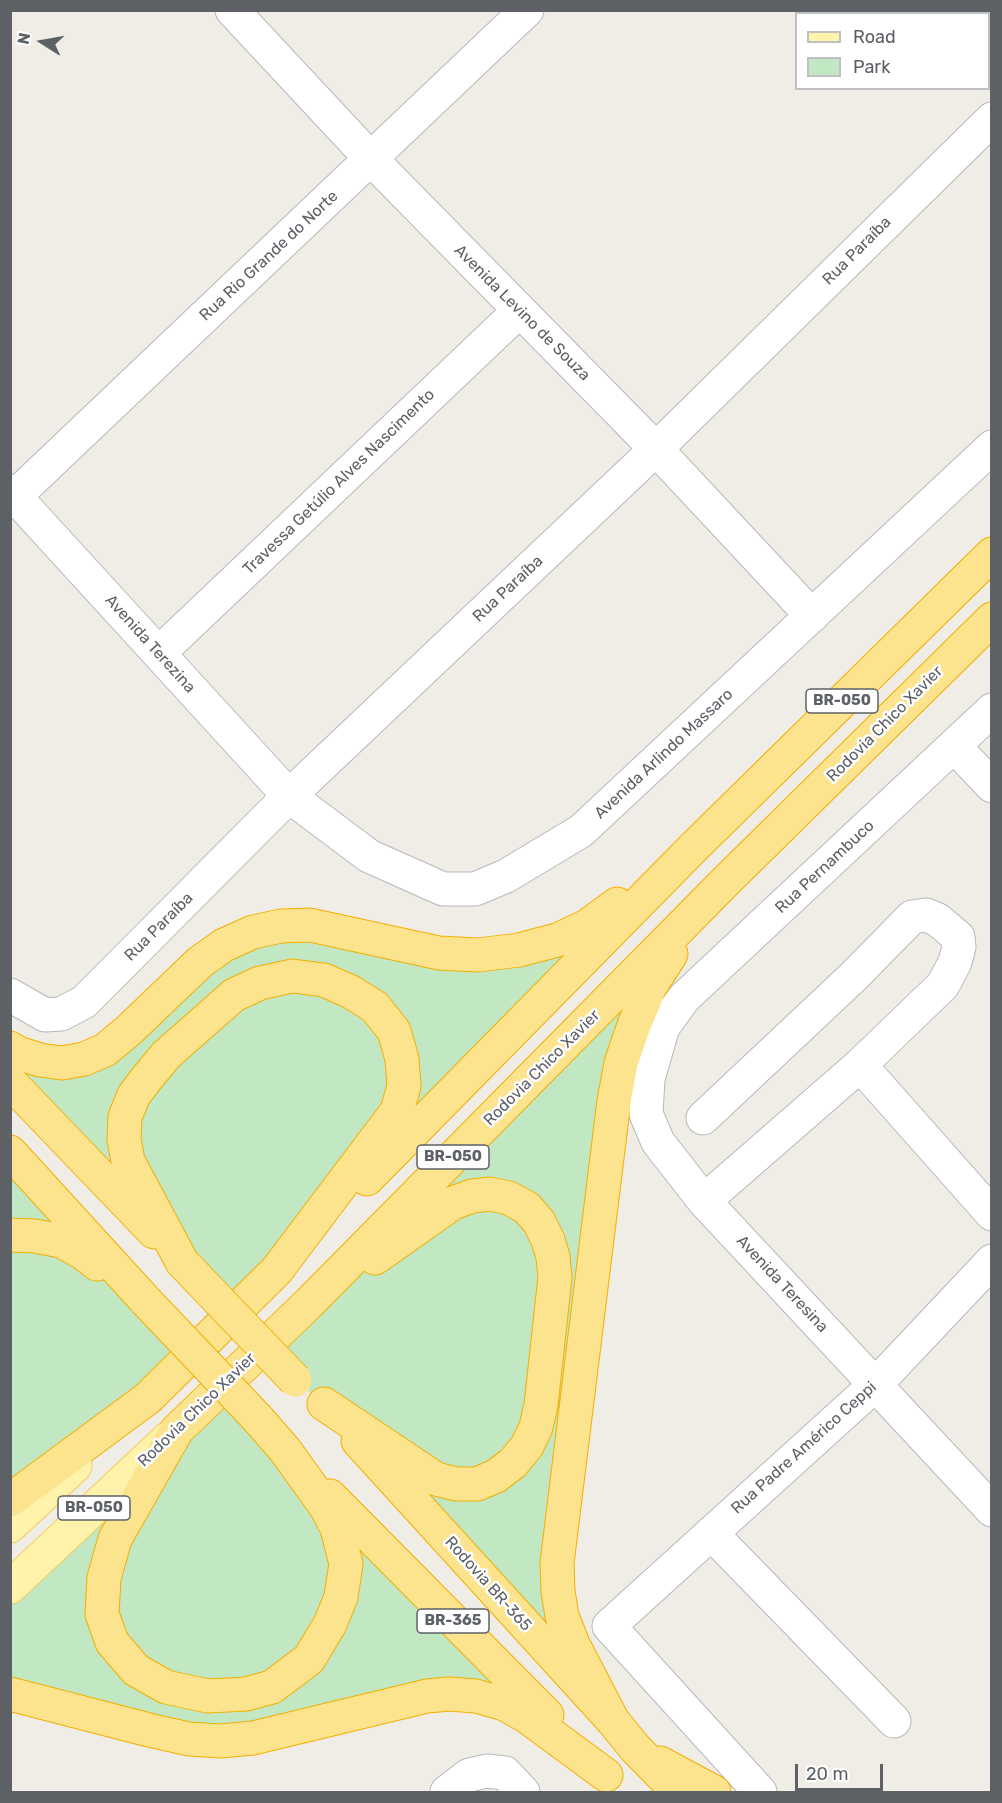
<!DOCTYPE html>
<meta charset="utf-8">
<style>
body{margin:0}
#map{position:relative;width:1002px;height:1803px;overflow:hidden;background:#efede5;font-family:Rubik,sans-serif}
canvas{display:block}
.frame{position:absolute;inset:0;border:12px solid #5d6166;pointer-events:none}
.legend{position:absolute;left:795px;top:12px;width:195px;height:78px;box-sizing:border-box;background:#fff;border:2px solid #bec0c2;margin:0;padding:8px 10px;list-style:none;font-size:18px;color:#5d6166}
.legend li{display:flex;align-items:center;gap:12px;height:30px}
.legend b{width:30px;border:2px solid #bec0c2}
.north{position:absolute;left:12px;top:12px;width:60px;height:60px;-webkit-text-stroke:4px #fff;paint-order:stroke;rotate:281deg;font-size:16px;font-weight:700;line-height:24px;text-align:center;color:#5d6166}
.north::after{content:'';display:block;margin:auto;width:21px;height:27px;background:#5d6166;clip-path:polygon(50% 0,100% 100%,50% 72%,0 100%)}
.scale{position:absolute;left:795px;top:1764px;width:88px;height:27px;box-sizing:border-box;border:3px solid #5d6166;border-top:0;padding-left:8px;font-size:18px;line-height:21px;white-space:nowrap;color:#5d6166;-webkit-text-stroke:4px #fff;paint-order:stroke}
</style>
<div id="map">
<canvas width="1002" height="1803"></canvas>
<div class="frame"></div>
<ul class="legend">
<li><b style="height:8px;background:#fff3ab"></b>Road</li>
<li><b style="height:16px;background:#c2e7c3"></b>Park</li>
</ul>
<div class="north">N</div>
<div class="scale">20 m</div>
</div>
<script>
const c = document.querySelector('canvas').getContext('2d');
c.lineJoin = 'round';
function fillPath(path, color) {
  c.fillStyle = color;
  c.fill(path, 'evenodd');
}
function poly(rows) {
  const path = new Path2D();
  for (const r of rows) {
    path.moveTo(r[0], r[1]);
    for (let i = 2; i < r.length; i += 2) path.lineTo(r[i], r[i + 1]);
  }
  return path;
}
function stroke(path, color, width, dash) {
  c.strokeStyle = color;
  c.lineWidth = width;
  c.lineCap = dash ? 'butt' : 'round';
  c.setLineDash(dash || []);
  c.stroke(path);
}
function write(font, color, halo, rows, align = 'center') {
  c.font = font + ' Rubik,sans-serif';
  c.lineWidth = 5;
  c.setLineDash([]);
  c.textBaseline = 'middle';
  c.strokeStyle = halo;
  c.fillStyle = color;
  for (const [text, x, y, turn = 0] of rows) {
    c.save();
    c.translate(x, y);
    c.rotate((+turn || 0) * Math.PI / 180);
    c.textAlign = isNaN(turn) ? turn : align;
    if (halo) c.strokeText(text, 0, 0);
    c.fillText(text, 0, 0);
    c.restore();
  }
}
const green = poly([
 [693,848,229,1311,11,1082,18,1053,62,1063,253,932,403,946,557,940],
 [726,881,634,1025,557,1563,613,1721,324,1404,295,1380,265,1349],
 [11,1152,196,1353,11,1526],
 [227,1387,606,1775,476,1696,253,1738,11,1694,11,1587]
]);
const minor = poly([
 [232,10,371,159,656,449,812,616],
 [988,22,992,25],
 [10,491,289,796,369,856,443,889,475,889,506,876,581,831,992,447],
 [10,501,527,10],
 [159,653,519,311],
 [992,710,684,998,663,1027,648,1079,646,1114,658,1142,704,1201,992,1510],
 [954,746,992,786],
 [10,995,45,1015,61,1014,84,1002,289,796,656,449,992,119],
 [703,1118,853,977,912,917,926,915,938,920,958,937,959,947,955,962,943,985,860,1065],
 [704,1201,860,1065,992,1214],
 [711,1533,894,1721],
 [447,1792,469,1775,487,1771,505,1773,523,1792],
 [760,1792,609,1626,876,1384,992,1261]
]);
const major = poly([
 [10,1526,75,1466],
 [10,1587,169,1438]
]);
const highway = poly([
 [10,1048,18,1053,40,1060,62,1063,84,1059,105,1050,129,1030,200,962,224,945,253,932,281,926,310,925,439,953,478,955,519,950,557,940,587,926,617,904],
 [10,1082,154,1232],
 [10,1152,146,1301],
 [367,1179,693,848,992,554],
 [10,1235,35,1236,61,1241,83,1253,97,1264],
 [324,1404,436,1479,456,1484,477,1484,496,1476,513,1463,527,1446,536,1427,541,1405,555,1277,553,1257,548,1240,539,1222,527,1208,509,1198,490,1194,472,1196,453,1203,375,1258],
 [258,1419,285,1450,326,1507,337,1528,346,1564,341,1597,330,1624,309,1659,272,1687,246,1694,208,1696,166,1687,136,1670,112,1642,102,1614,104,1578,115,1539,177,1430,309,1303,726,881,992,619],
 [358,1441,613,1721,635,1748,678,1792],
 [330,1496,547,1715],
 [10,1500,148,1398,277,1270,397,1111,404,1086,402,1059,394,1031,375,1007,351,992,324,980,292,976,260,983,234,995,166,1055,147,1078,134,1095,125,1117,124,1139,128,1161,182,1262],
 [10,1694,149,1730,189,1739,221,1741,253,1738,427,1696,449,1694,476,1696,504,1704,526,1716,606,1775],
 [613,1721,573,1644,562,1616,558,1591,557,1563,614,1101,621,1063,634,1025,650,987,671,954],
 [660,1763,714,1792]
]);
const highwayBridge = poly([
 [182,1262,295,1380],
 [146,1301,258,1419]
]);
const shields = [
 [842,701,72],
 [453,1157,72],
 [94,1508,72],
 [453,1621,72]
];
const shieldNames = [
 ["BR-050",842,701],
 ["BR-050",453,1157],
 ["BR-050",94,1508],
 ["BR-365",453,1621]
];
const streetNames = [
 ["Rua Paraíba",857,251,-45],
 ["Rua Rio Grande do Norte",269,256,-43],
 ["Avenida Levino de Souza",522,313,45],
 ["Travessa Getúlio Alves Nascimento",339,482,-44],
 ["Rua Paraíba",508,589,-43],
 ["Avenida Terezina",150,644,48],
 ["Rodovia Chico Xavier",885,724,-45],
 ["Avenida Arlindo Massaro",664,754,-43],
 ["Rua Pernambuco",825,867,-43],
 ["Rua Paraíba",159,927,-45],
 ["Rodovia Chico Xavier",542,1068,-45],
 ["Avenida Teresina",782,1284,47],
 ["Rodovia Chico Xavier",197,1410,-44],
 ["Rua Padre Américo Ceppi",804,1448,-42],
 ["Rodovia BR-365",488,1584,48]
];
fillPath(green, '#c2e7c3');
stroke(minor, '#b6b8bc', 35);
stroke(major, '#f1cc5d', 35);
stroke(highway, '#f3ae01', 35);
stroke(minor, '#fff', 33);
stroke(major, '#fff3ab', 33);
stroke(highway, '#fce48f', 33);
stroke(highwayBridge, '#f3ae01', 35, []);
stroke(highwayBridge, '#fce48f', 33);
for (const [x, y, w] of shields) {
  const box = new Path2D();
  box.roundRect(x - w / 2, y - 12, w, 24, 4.5);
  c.fillStyle = '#fff';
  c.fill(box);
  stroke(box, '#5d6166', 1.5);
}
write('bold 15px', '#5d6166', null, shieldNames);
write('16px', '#5d6166', '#fff', streetNames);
</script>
